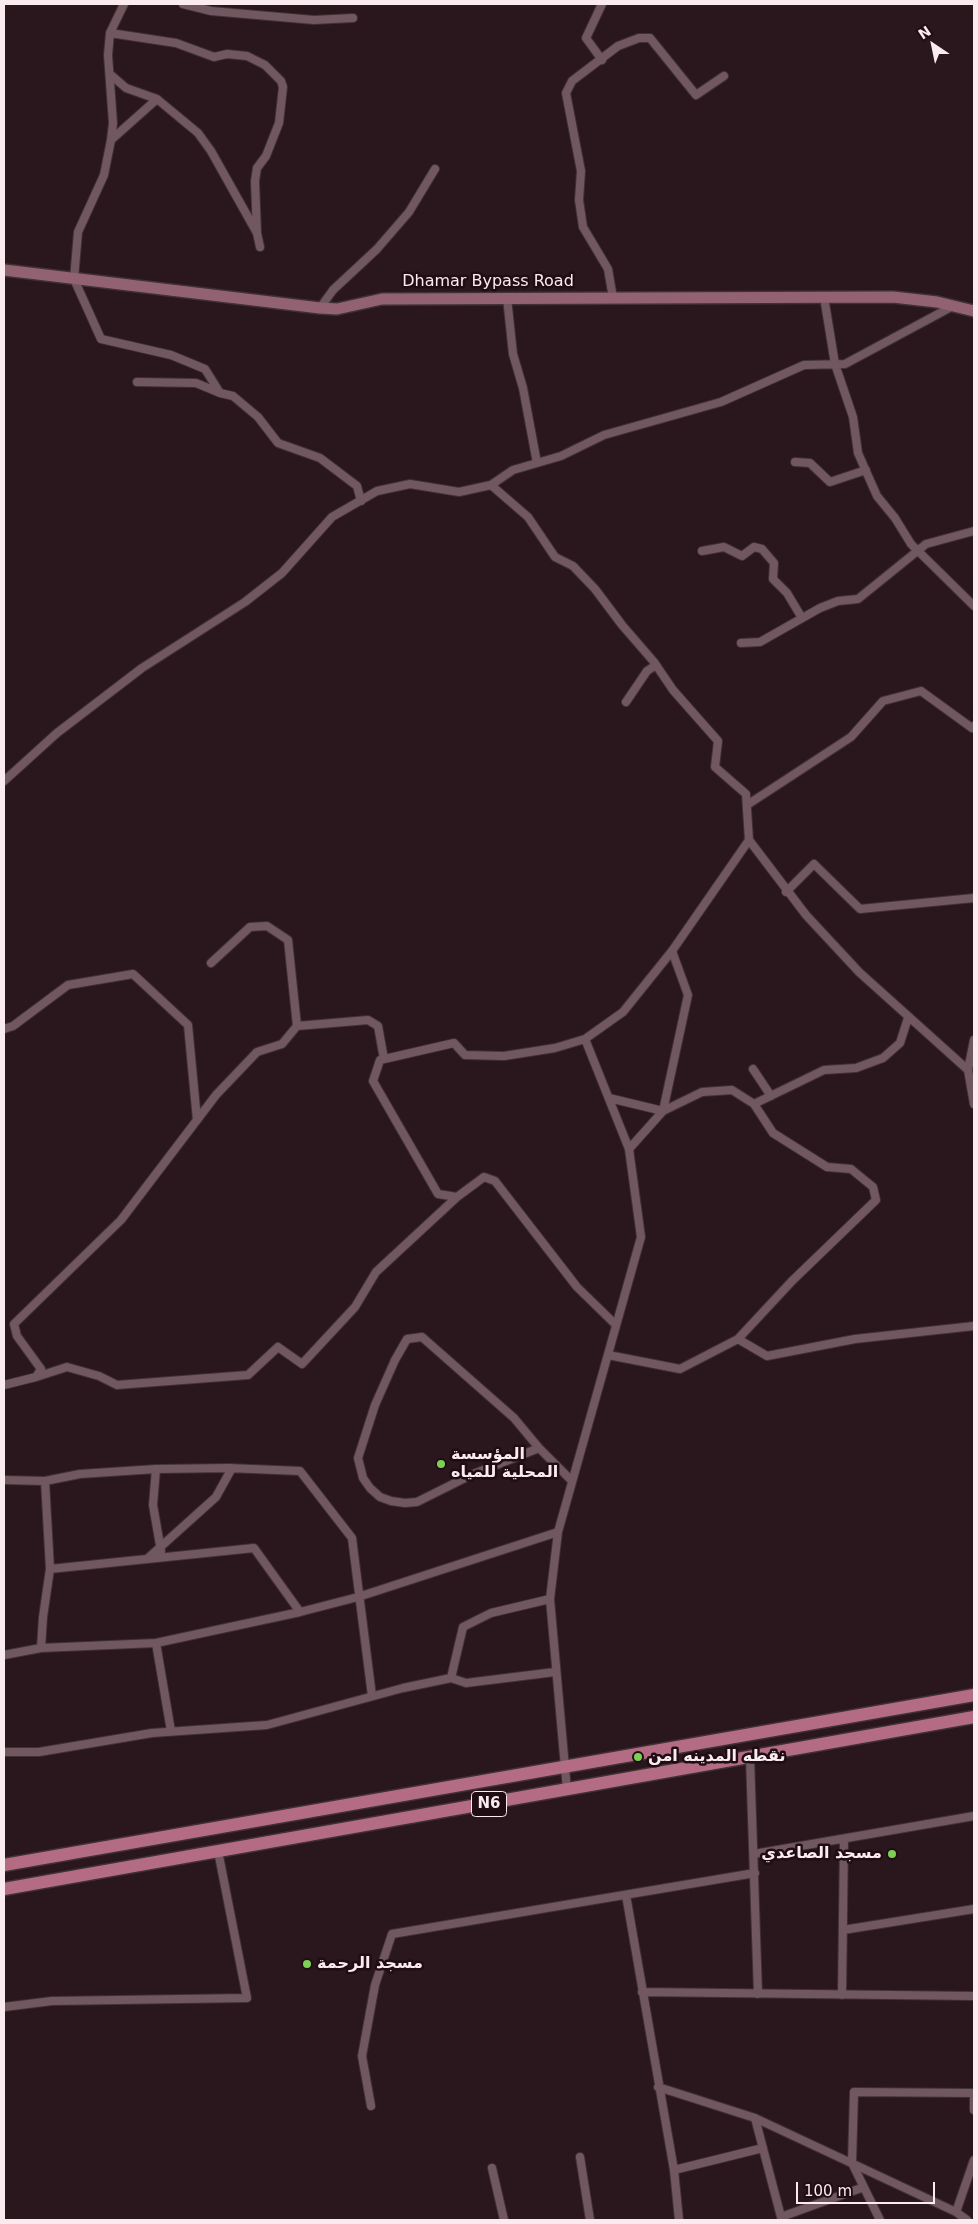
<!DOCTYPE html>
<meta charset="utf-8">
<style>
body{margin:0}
#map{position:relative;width:978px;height:2224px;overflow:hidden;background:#2a161d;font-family:"DejaVu Sans",sans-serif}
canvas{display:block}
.frame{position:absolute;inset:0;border:5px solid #faebef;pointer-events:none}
.north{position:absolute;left:908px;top:20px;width:50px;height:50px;-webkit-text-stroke:4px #200d14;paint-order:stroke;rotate:326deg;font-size:14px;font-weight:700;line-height:20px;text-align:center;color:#faebef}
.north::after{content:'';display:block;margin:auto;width:18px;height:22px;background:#faebef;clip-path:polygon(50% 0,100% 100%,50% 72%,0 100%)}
.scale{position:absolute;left:796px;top:2182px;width:139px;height:22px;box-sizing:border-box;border:2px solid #faebef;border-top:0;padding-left:6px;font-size:15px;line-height:18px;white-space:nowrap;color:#faebef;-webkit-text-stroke:4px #200d14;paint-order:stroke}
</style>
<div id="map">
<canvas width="978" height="2224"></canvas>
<div class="frame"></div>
<div class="north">N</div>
<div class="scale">100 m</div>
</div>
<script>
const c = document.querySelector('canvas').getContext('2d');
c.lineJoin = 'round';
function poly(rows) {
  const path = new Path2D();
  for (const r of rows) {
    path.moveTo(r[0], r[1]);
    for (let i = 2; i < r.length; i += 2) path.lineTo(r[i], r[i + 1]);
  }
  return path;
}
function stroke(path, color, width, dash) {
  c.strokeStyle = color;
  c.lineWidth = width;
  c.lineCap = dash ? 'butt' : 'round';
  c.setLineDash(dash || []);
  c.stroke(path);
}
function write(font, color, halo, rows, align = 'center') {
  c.font = font + ' "DejaVu Sans",Vazirmatn,sans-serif';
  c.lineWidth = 5;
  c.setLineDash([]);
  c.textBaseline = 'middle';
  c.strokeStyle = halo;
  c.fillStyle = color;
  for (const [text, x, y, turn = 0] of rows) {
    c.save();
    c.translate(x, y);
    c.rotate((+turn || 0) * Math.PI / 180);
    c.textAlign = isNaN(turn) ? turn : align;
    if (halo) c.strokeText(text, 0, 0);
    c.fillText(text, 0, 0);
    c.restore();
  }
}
const street = poly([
 [124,4,110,33,108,55,113,123,111,140,104,175,78,232,74,279,101,339,171,355,205,369,220,393,233,396,258,417,278,443,320,458,357,486,361,501],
 [183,4,211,11,314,20,353,18],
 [110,33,176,43,214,57,227,54,247,56,265,65,281,81,283,87,279,123,266,156,257,168,255,181,257,233],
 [602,60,586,38,602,4],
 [111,75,126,88,157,99,198,133,211,151,257,233,260,247],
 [111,140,157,99],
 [824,297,835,364,853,417,858,453,877,496,895,518,911,544,974,606],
 [507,298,513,354,523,388,537,463],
 [613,298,608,269,583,227,579,200,581,171,566,93,572,81,618,46,639,38,650,38,696,95,724,76],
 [320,308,333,290,377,249,409,212,435,169],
 [137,382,196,383,220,393],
 [795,462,810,463,830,482,866,470],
 [491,485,528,517,555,557,573,566,595,589,622,625,654,662,673,690,718,741,715,767,746,794,749,840,672,951,623,1012,585,1039,555,1048,504,1056,465,1055,454,1043,380,1060,373,1081,438,1194,457,1197,484,1177,495,1181,577,1287,616,1325],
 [702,551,724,547,742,556,754,547,762,549,774,563,773,579,787,593,802,618],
 [741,643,760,642,820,608,838,601,858,599,926,544,974,531],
 [626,702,647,671,656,665],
 [4,781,57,733,142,668,245,602,282,573,332,517,377,491,410,484,459,492,491,485,513,470,561,456,604,435,721,402,804,365,845,364,953,306],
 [747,805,851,737,883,701,921,691,972,728,974,726],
 [749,840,806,915,859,972,968,1070,974,1104],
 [786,892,814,864,860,909,974,898],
 [211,963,250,927,267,926,288,940,297,1026,368,1020,378,1026,384,1059],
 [4,1029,13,1026,68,985,133,974,188,1025,197,1120],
 [753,1069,771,1096],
 [968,1070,974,1040],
 [609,1098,663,1111,688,995,672,951],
 [754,1104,824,1070,856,1068,883,1058,900,1043,908,1018],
 [738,1339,767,1356,855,1339,974,1326],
 [608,1355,680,1369,738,1339,792,1281,876,1200,873,1187,851,1169,827,1167,773,1133,754,1104,732,1090,702,1092,663,1111,629,1149],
 [36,1377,67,1367,99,1376,117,1385,248,1375,278,1347,302,1364,355,1307,376,1272,457,1197],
 [4,1385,36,1377,41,1369,17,1336,14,1324,121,1220,216,1095,257,1052,282,1044,297,1026],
 [539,1448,514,1418,422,1337,407,1339,395,1360,375,1405,358,1458,363,1478,370,1488,380,1497,391,1501,405,1503,417,1502,471,1475,539,1448,572,1481],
 [156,1469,153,1505,161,1551],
 [4,1480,45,1481,80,1474,156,1469,228,1468,300,1471,352,1538,372,1696],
 [147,1559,216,1497,232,1468],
 [50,1569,254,1548,300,1612],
 [156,1643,171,1731],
 [41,1648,43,1617,50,1569,45,1481],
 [4,1655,41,1648,156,1643,300,1612,358,1597,558,1532],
 [451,1678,466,1683,555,1672],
 [4,1752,39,1752,152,1733,267,1725,403,1688,451,1678,463,1627,491,1613,550,1599],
 [750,1758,758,1994],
 [567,1790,550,1599,558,1532,641,1237,629,1149,585,1039],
 [754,1854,974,1816],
 [626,1895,674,2170,679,2220],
 [843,1930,974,1909],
 [642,1992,974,1996],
 [842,1995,844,1839],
 [4,2007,52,2001,247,1998,218,1851],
 [658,2087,755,2118,956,2212,967,2220],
 [974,2093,974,2110],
 [371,2106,362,2056,375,1985,392,1934,755,1873],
 [755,2118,781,2217,864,2187],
 [580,2157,590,2220],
 [492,2168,504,2220],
 [674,2170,763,2148],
 [956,2212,974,2160],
 [880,2220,852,2163,854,2092,974,2093]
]);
const secondary = poly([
 [4,270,320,308,337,309,382,299,893,297,937,302,974,311]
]);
const primary = poly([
 [4,1865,974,1695],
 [4,1889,974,1717]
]);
const markers = [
 [441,1464,5,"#7cd155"],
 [638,1757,5,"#7cd155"],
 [892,1854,5,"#7cd155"],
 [307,1964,5,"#7cd155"]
];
const shields = [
 [489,1804,35]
];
const shieldNames = [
 ["N6",489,1804]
];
const streetNames = [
 ["Dhamar Bypass Road",488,282]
];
const poiNames = [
 ["المؤسسة",451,1455],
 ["المحلية للمياه",451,1473],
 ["نقطه المدينه امن",648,1757],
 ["مسجد الصاعدي",882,1854,"right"],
 ["مسجد الرحمة",317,1964]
];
stroke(street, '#403135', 10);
stroke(secondary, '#403135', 14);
stroke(primary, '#403135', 15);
stroke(street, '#715860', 8);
stroke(secondary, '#926273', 11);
stroke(primary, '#b46c85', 12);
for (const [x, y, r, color] of markers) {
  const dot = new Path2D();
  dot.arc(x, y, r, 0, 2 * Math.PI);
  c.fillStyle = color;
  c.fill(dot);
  stroke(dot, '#200d14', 2);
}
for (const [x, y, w] of shields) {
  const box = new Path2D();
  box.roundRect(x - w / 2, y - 12.5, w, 25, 4);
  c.fillStyle = '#200d14';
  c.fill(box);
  stroke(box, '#faebef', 1);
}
write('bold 15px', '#faebef', null, shieldNames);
write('16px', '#faebef', '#200d14', streetNames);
write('bold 16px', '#faebef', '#200d14', poiNames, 'left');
</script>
